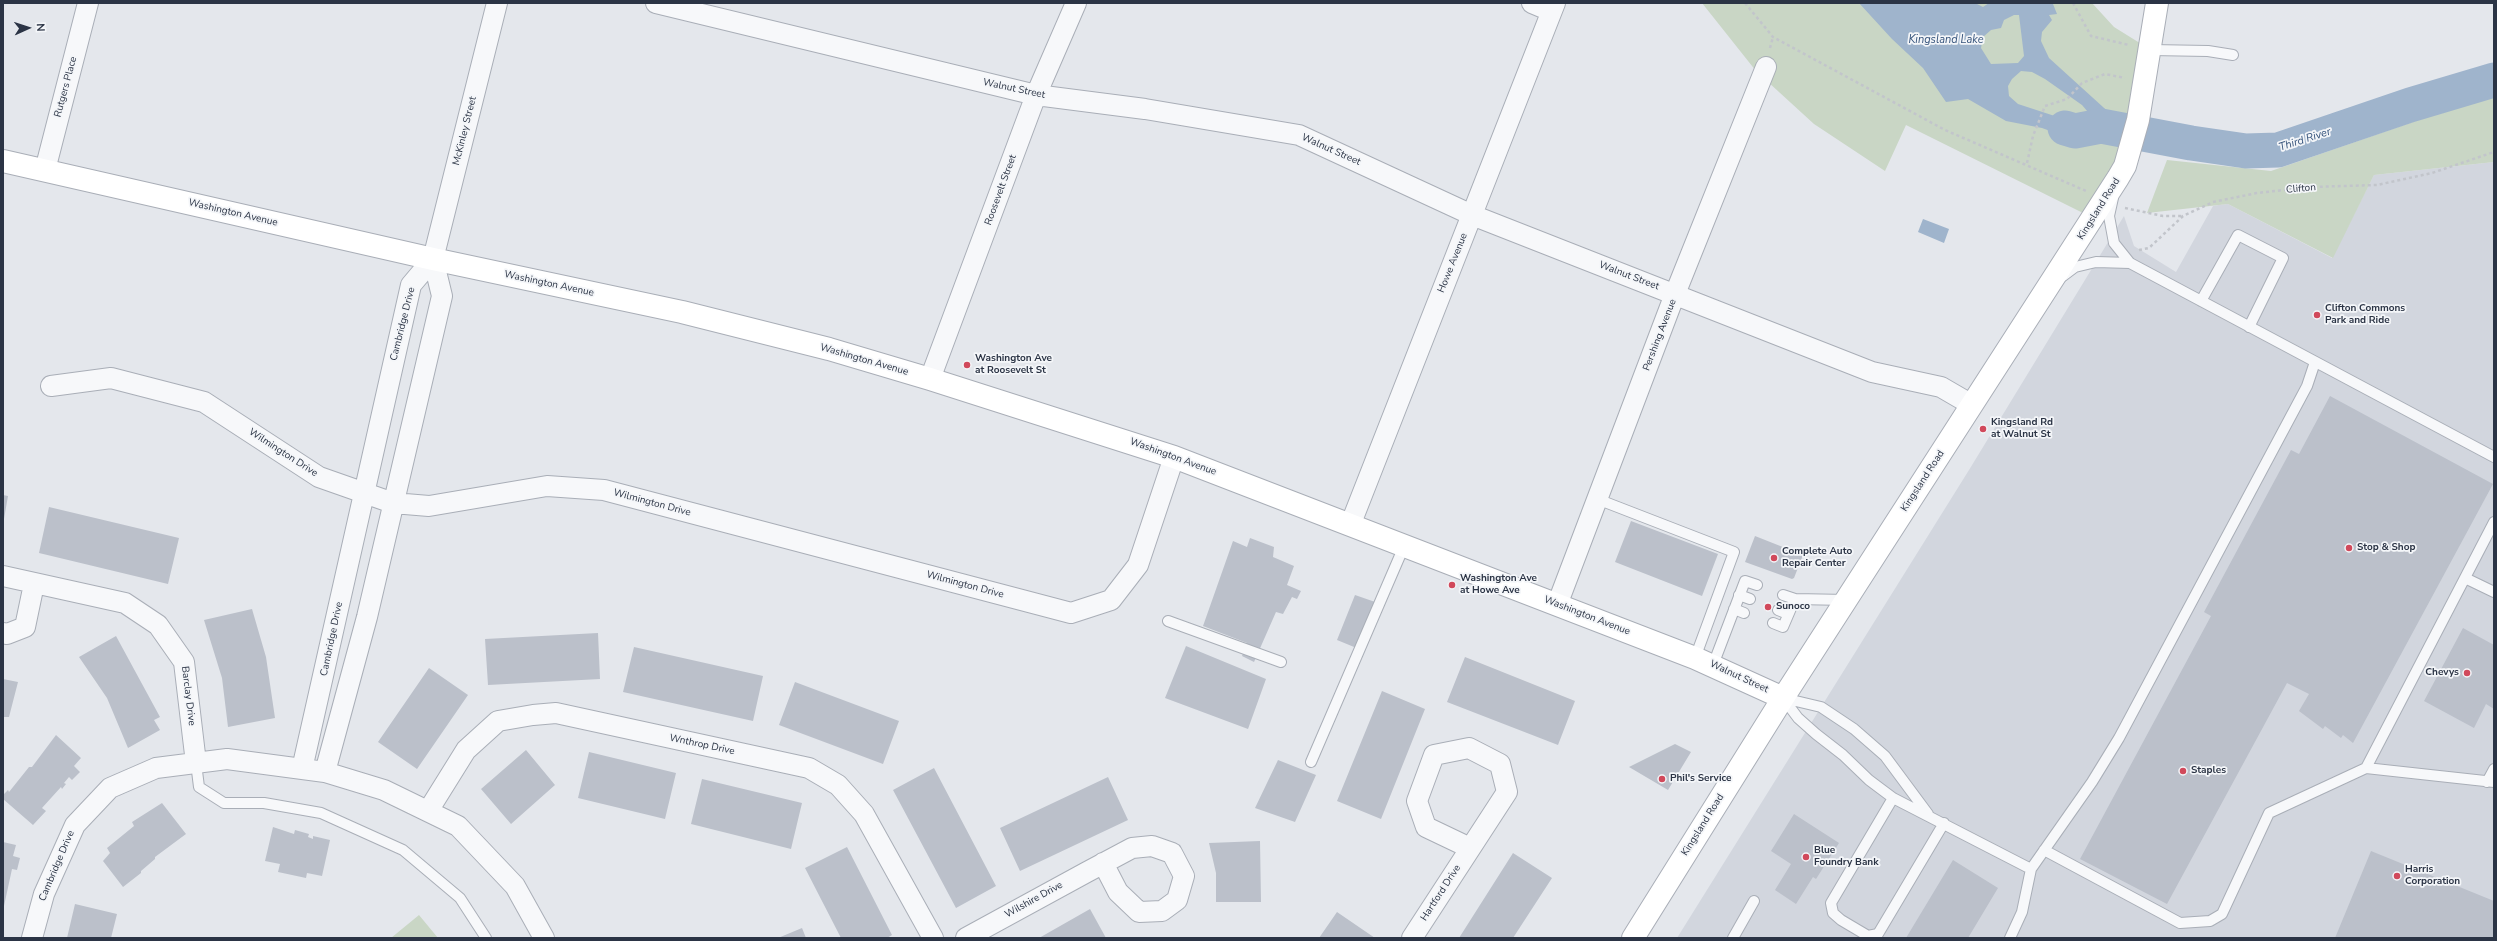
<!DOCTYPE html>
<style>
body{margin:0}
#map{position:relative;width:2497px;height:941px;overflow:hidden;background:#e4e7ec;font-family:"Nunito Sans",sans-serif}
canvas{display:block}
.frame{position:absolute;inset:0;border:4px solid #2b3445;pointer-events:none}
.north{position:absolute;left:8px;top:8px;width:40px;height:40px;-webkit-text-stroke:3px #f4f6f9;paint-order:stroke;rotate:87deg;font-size:11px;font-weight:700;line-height:16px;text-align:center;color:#2b3445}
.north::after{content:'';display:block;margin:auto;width:14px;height:18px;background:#2b3445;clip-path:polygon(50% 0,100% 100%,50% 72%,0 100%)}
</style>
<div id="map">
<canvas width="2497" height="941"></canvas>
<div class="frame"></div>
<div class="north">N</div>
</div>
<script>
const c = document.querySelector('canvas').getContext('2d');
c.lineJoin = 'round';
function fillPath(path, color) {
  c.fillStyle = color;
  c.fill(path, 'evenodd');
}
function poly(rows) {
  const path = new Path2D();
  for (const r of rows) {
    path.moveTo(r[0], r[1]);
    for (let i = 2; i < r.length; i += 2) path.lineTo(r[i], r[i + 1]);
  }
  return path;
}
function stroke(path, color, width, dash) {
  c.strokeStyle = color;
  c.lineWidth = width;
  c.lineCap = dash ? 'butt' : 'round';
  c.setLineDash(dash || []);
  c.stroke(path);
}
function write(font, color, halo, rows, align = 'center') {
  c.font = font + ' "Nunito Sans",sans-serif';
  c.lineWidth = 3.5;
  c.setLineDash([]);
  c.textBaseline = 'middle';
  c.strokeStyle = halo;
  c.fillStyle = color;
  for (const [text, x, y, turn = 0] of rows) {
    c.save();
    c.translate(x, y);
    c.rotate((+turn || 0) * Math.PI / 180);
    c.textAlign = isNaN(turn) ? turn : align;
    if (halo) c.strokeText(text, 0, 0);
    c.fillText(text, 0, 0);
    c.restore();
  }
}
const built = poly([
 [2494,162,2494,938,1677,938,1969,470,2124,216,2134,246,2176,272,2213,206,2219,205,2228,204,2332,258,2374,175]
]);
const green = poly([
 [1702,3,2092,3,2114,27,2151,50,2138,120,2118,116,2112,141,2130,149,2083,213,1906,125,1885,171,1814,124,1756,71],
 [2494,94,2494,162,2374,175,2333,258,2228,204,2147,213,2167,160,2271,171],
 [419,915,438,938,391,938]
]);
const water = poly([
 [1859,3,1975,3,1983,7,1989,3,2053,4,2057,14,2049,15,2052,20,2042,32,2041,41,2049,58,2114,117,2107,137,2093,134,2082,140,2064,136,2042,128,2006,121,1968,99,1946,102,1923,68,1892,39],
 [2014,15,2019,15,2024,56,2018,63,1991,64,1981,48,1983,37,1991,30,2001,28,2004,20],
 [2021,71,2032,72,2045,79,2082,105,2088,112,2088,116,2080,122,2070,121,2018,104,2009,96,2008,86,2012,79],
 [1923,219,1949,229,1944,243,1918,232]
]);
const river = poly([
 [2065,128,2075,131,2101,126,2191,143,2246,151,2278,150,2410,105,2494,80]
]);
const building = poly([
 [2330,396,2493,484,2353,743,2343,735,2341,738,2325,726,2323,729,2299,711,2309,694,2287,683,2167,904,2080,859,2211,616,2204,612,2291,450,2299,454],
 [3,495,8,496,4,519,3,519],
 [49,507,179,538,168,584,39,553],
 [1631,521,1718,554,1702,596,1615,562],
 [1755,536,1803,555,1794,578,1792,579,1745,562],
 [1250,538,1274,547,1273,557,1294,566,1287,585,1301,591,1297,599,1292,597,1283,614,1276,612,1254,662,1242,656,1247,643,1203,626,1233,541,1247,547],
 [1355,595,1378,603,1359,649,1337,640],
 [252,609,266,657,275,718,228,727,222,678,204,620],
 [2463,628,2494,645,2494,709,2486,704,2474,728,2424,701],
 [598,633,600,679,488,685,485,639],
 [116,636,160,717,154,720,160,730,128,748,107,698,79,657],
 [1186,646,1266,679,1248,729,1165,698],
 [634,647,763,676,753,721,623,692],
 [1465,657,1575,701,1558,745,1447,702],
 [429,668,468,695,417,769,378,742],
 [3,679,18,682,9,717,3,717],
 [795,682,899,721,883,764,779,725],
 [1382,691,1425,709,1381,819,1337,801],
 [56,735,81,758,74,766,80,772,72,780,69,777,64,783,66,784,62,789,61,787,42,808,46,811,33,825,3,799,3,795,8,790,9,792,29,767,32,767],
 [1675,744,1691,752,1668,790,1629,767],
 [526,750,555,785,511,824,481,789],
 [589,752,676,773,665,819,578,798],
 [1278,760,1316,775,1295,822,1255,808],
 [934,768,996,886,956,908,893,790],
 [1108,777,1128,820,1020,871,1000,828],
 [702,779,802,803,791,849,691,824],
 [162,803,186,834,155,857,155,859,141,871,141,873,123,887,103,861,110,853,107,848,134,826,132,822],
 [1794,814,1839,843,1816,879,1813,877,1796,904,1775,890,1791,864,1771,851],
 [273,827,294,834,295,830,309,834,308,837,313,839,313,836,330,840,322,876,307,873,306,878,278,872,280,864,265,861],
 [1260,841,1261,902,1216,902,1216,873,1209,843],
 [3,842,16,845,13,856,20,858,17,870,12,869,4,906],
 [847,847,892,935,887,938,841,938,805,868],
 [2371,851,2494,901,2494,938,2335,938],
 [1513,853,1552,878,1513,938,1459,938],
 [1953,860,1998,888,1968,938,1906,938],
 [75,904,117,914,111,938,67,938],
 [1090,909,1106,938,1039,938],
 [1337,912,1375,938,1319,938],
 [802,928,806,938,778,938]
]);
const path = poly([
 [1745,3,1773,37,1945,130,2086,191],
 [2073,3,2091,36,2129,45],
 [1770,48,1773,37],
 [2027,163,2033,136,2045,106,2067,99,2082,83,2105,74,2125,78],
 [2125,208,2163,216,2182,216],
 [2139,250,2149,248,2183,216,2213,202,2257,193,2311,187,2377,185,2432,173,2494,152]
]);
const lane = poly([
 [2151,50,2208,51,2233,55],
 [2113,198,2109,216,2114,243,2130,263,2494,457],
 [2063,276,2075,267,2096,262,2130,263],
 [2201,301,2238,235,2283,258,2249,327],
 [1597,499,1734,552,1695,658],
 [2465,578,2494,592],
 [1739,595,1750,599],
 [1783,595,1795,599,1847,600],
 [1734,609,1744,613],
 [1778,610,1788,614],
 [1168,621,1281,662],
 [1773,623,1783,627,1795,599],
 [1713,665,1745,581,1757,585],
 [1783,698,1798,718,1816,734,1843,755,1869,780,1893,798,2031,869],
 [1783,698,1821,707,1854,729,1885,756,1928,814],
 [1311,762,1405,544],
 [196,763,199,787,224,803,264,803,321,813,403,850,460,898,486,938],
 [2366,768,2494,522],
 [2487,782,2494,769],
 [1893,798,1831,903,1833,913,1841,920,1868,936,1878,934,1944,823],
 [2044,850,2180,923,2210,921,2222,914,2269,813,2366,768,2494,782],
 [1733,938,1754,901],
 [2010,938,2022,912,2031,869,2092,782,2119,738,2307,386,2315,362]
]);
const street = poly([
 [656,3,1036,95,1145,109,1299,135,1472,215,1872,372,1941,387,1972,405],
 [1532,3,1551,11],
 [45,170,88,3],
 [930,379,1036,95,1076,3],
 [51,386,111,378,204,402,319,477,393,503,429,506,547,486,604,490,1071,613,1111,600,1138,565,1174,457],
 [1351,523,1555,3],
 [3,576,125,603,158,625,184,662,196,763],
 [1557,605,1675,294,1766,67],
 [3,633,7,634,25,627,34,584],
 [302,769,411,285,433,259,497,3],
 [325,772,367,617,442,296,433,259],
 [428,811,466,750,498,721,533,715,556,713,809,768,838,785,864,814,933,938],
 [32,938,44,894,75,825,110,788,156,768,227,759,325,772,384,790,458,826,515,886,544,938],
 [966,938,1087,872,1132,848,1152,846,1172,853,1184,876,1177,900,1162,911,1139,912,1118,892,1103,863],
 [1412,938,1507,792,1500,764,1469,748,1434,755,1417,801,1426,827,1470,848]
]);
const secondary = poly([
 [3,161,433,259,682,312,829,349,930,379,1174,457,1695,658,1783,698],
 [1633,938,1783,698,2118,178,2125,166,2138,120,2157,3]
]);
const markers = [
 [2317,315,4,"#d1495b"],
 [967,365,4,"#d1495b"],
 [1983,429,4,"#d1495b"],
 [2349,548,4,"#d1495b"],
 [1774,558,4,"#d1495b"],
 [1452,585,4,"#d1495b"],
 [1768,607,4,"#d1495b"],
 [2467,673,4,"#d1495b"],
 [2183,771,4,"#d1495b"],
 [1662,779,4,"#d1495b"],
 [1806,857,4,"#d1495b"],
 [2397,876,4,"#d1495b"]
];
const streetNames = [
 ["Rutgers Place",66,87,-75],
 ["Walnut Street",1014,89,12],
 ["McKinley Street",465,131,-76],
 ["Walnut Street",1331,150,24],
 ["Clifton",2301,189,-5],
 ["Roosevelt Street",1001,190,-70],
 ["Kingsland Road",2099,209,-58],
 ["Washington Avenue",233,213,13],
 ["Howe Avenue",1453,263,-68],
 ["Walnut Street",1629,276,21],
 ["Washington Avenue",549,284,12],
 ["Cambridge Drive",403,324,-76],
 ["Pershing Avenue",1660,335,-69],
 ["Washington Avenue",864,360,16],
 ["Wilmington Drive",283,453,33],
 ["Washington Avenue",1173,457,20],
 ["Kingsland Road",1923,481,-57],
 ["Wilmington Drive",652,503,15],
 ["Wilmington Drive",965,585,15],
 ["Washington Avenue",1587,616,21],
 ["Cambridge Drive",332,639,-78],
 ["Walnut Street",1739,677,25],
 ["Barclay Drive",188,696,83],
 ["Wnthrop Drive",702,745,12],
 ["Kingsland Road",1703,825,-58],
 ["Cambridge Drive",57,866,-67],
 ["Hartford Drive",1441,893,-57],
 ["Wilshire Drive",1034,900,-29]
];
const poiNames = [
 ["Clifton Commons",2325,309],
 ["Park and Ride",2325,321],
 ["Washington Ave",975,359],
 ["at Roosevelt St",975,371],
 ["Kingsland Rd",1991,423],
 ["at Walnut St",1991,435],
 ["Stop & Shop",2357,548],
 ["Complete Auto",1782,552],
 ["Repair Center",1782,564],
 ["Washington Ave",1460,579],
 ["at Howe Ave",1460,591],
 ["Sunoco",1776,607],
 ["Chevys",2459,673,"right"],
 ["Staples",2191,771],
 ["Phil's Service",1670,779],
 ["Blue",1814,851],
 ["Foundry Bank",1814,863],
 ["Harris",2405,870],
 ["Corporation",2405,882]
];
const waterNames = [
 ["Kingsland Lake",1946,40],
 ["Third River",2305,140,-18]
];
fillPath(built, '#d2d6de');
fillPath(green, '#c9d6c5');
fillPath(water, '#9fb4cc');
stroke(river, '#9fb4cc', 35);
fillPath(building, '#bbc0ca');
stroke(lane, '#a9aeb7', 12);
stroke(street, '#a9aeb7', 22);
stroke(secondary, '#a9aeb7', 24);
stroke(path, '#c2c5cb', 2.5, [3, 3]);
stroke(lane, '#f7f8fa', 10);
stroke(street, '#f7f8fa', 20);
stroke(secondary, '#fff', 22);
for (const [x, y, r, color] of markers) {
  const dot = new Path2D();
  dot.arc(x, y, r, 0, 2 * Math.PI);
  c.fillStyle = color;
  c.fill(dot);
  stroke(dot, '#f4f6f9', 1.5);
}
write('10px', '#2b3445', '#f4f6f9', streetNames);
write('bold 10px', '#2b3445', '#f4f6f9', poiNames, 'left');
write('italic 11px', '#34527a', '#f4f6f9', waterNames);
</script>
